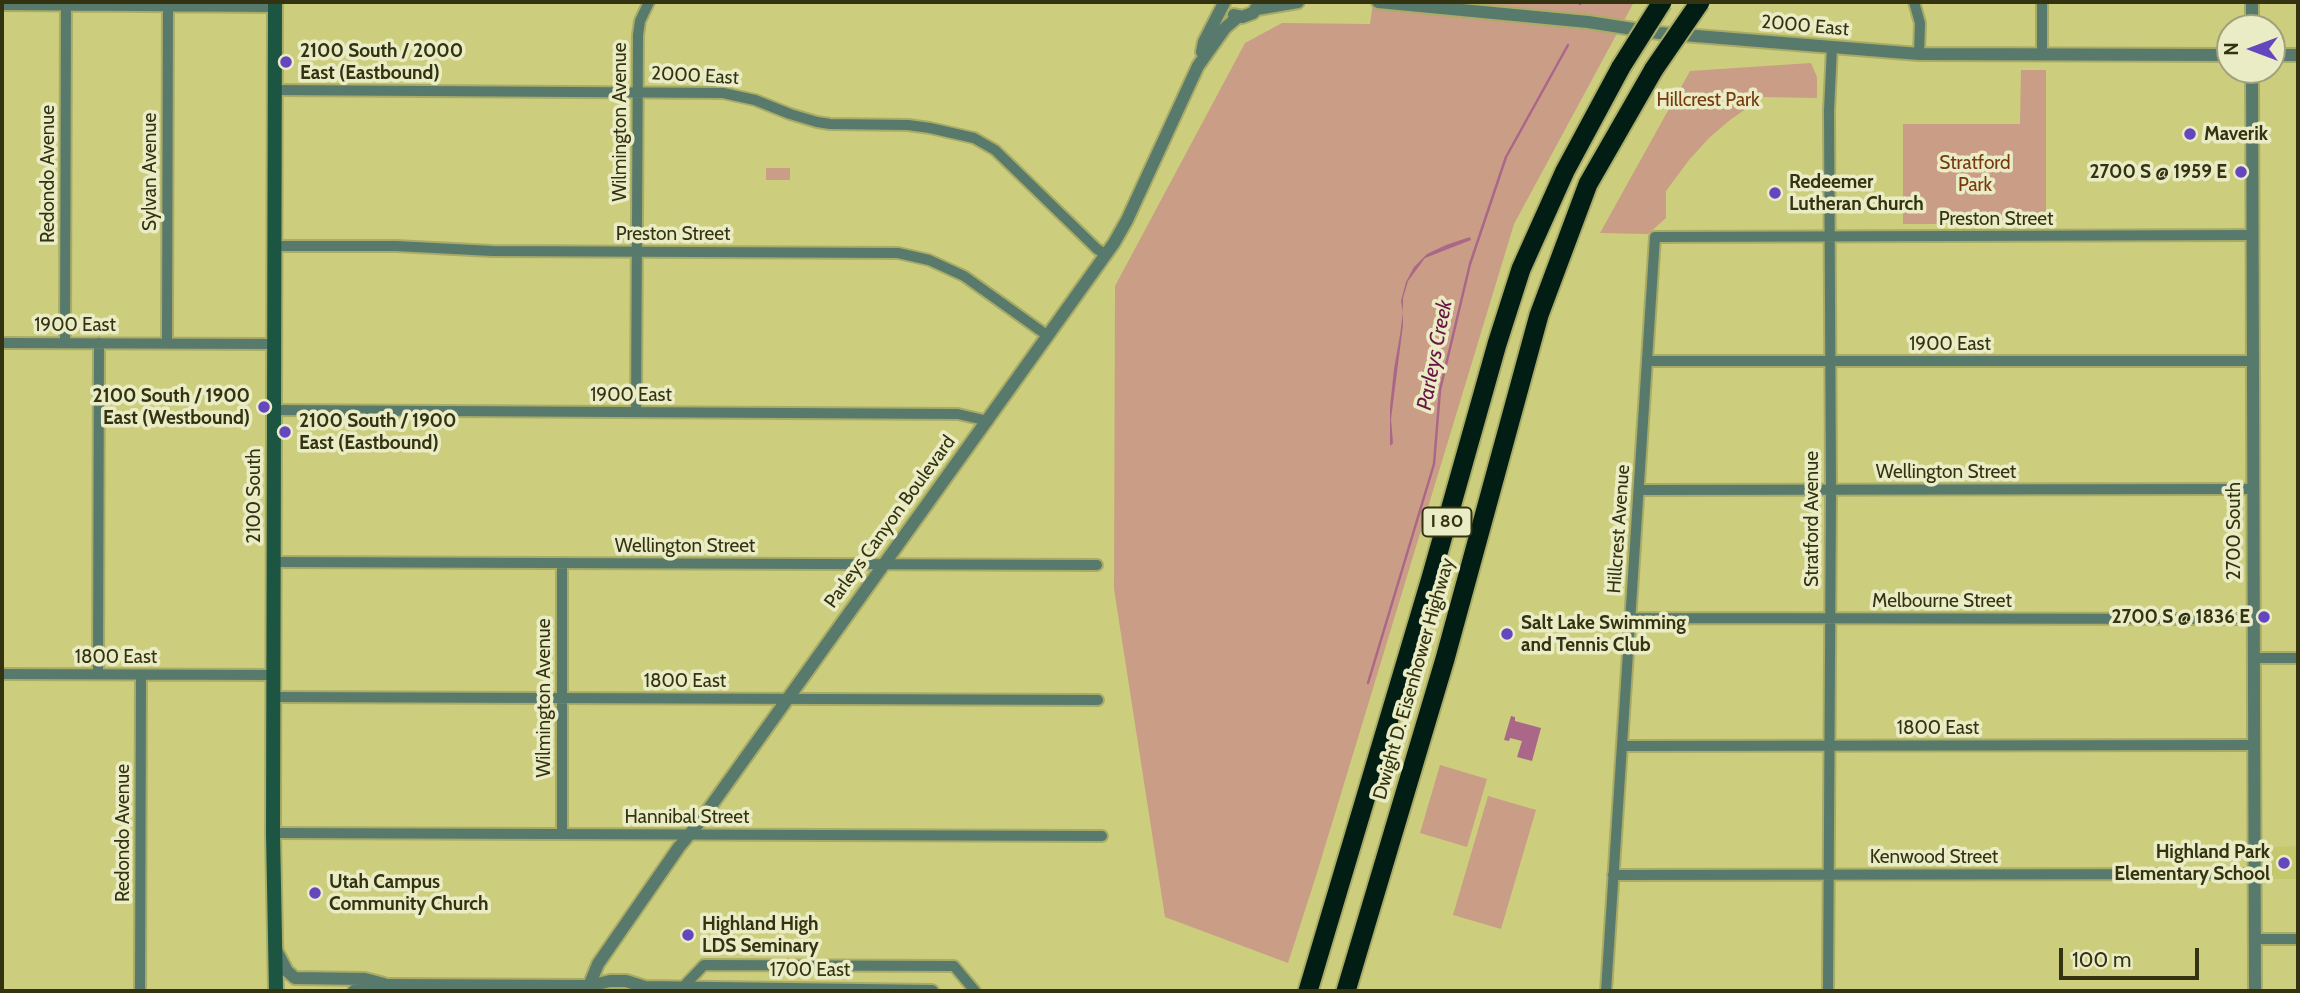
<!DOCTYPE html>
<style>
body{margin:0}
#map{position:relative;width:2300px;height:993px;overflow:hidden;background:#ccce7e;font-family:Cabin,sans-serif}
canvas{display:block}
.frame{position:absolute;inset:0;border:4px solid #333312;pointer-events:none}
.north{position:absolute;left:2216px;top:14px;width:70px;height:70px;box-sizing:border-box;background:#eaecc5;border:2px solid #a1a27d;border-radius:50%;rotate:270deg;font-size:19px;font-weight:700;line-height:28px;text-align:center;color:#333312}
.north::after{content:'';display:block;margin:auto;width:24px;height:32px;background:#6447bf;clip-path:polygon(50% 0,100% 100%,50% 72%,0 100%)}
.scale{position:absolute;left:2059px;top:948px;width:140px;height:32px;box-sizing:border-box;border:4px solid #333312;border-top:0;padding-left:9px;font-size:21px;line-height:24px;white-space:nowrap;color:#333312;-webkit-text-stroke:5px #eaecc5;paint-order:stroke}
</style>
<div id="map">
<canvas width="2300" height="993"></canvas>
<div class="frame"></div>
<div class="north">N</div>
<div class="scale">100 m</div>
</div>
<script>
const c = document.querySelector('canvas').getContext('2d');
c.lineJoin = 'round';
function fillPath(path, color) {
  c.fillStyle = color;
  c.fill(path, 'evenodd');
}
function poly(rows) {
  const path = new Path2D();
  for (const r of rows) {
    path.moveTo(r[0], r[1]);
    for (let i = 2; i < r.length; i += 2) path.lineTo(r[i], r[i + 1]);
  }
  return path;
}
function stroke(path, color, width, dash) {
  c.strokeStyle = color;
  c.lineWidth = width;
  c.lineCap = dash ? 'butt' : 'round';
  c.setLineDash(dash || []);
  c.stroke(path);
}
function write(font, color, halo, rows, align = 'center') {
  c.font = font + ' Cabin,sans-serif';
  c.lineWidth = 7;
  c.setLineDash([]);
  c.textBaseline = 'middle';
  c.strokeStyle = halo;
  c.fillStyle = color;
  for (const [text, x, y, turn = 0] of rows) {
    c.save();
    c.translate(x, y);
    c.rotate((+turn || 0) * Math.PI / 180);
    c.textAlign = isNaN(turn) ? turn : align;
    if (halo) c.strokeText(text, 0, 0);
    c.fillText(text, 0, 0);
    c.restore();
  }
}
const built = poly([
 [2298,846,2298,879,2269,879,2269,847]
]);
const green = poly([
 [1373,2,1634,2,1514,224,1316,876,1288,963,1165,917,1114,589,1115,286,1245,43,1282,23,1370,24],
 [1811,63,1817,77,1817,98,1763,97,1730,120,1709,138,1689,160,1666,191,1666,218,1648,234,1600,233,1690,71],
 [2021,70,2046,70,2046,224,1903,224,1903,124,2020,124],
 [766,168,790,168,790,180,766,180],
 [1440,765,1487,779,1467,847,1420,833],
 [1488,796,1536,810,1501,929,1453,915]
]);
const water = poly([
 [1470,237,1471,240,1425,258,1408,281,1403,298,1403,325,1391,419,1393,443,1390,446,1390,407,1394,369,1400,335,1403,312,1401,301,1406,282,1414,267,1427,254,1446,245],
 [1511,716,1515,717,1515,721,1541,728,1532,761,1517,757,1522,741,1510,738,1509,741,1504,740]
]);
const stream = poly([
 [1580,4,1581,2],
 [1368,683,1434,464,1440,390,1470,264,1506,157,1568,45]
]);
const minor = poly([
 [1914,2,1920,23,1919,54],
 [2,5,275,7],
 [2042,54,2042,2],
 [275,90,723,93,755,100,790,114,817,122,830,124,908,125,930,128,974,138,995,150,1097,249,1105,254],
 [274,246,396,246,492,251,898,253,929,260,964,276,1048,336],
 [2,343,274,344],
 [65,343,66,2],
 [167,343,168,2],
 [1648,361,2253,361],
 [274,410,958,414,988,421],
 [636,412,638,35,640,21,649,2],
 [1639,490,2253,489],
 [273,562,1097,565],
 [1631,618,2254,619],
 [2254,658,2298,658],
 [2,674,273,675],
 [98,674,99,343],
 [273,697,1098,700],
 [1622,746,2254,745],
 [273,833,1102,836],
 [562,834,562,563],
 [1613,875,2254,874],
 [2254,939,2298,939],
 [683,987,704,965,954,966,975,991],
 [140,991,141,675],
 [1606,991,1655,237,2253,235],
 [1828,991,1831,490,1829,111,1832,47]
]);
const tertiary = poly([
 [1378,2,1588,22,1659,33,1919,54,2230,55],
 [2252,2,2252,28],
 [1257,9,1298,2],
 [1234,15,1242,17,1253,13,1260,2],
 [1202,52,1204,42,1224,3],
 [2272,55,2298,55],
 [2252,70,2255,991],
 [276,950,287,971,295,978,365,979,384,984],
 [589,986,598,964,679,847,698,824,1114,243,1127,220,1198,66,1225,28,1239,16],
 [354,991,388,985,589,986,610,981,626,981,645,987,932,991]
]);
const secondary = poly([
 [275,2,273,833,276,991]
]);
const motorway = poly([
 [1308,991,1431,578,1497,344,1521,269,1565,171,1621,67],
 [1346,991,1445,659,1539,315,1588,184,1654,69]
]);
const motorwayBridge = poly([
 [1621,67,1662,2],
 [1654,69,1700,2]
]);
const markers = [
 [286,62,7,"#6447bf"],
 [2190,134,7,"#6447bf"],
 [2241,172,7,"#6447bf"],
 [1775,193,7,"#6447bf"],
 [264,407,7,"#6447bf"],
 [285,432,7,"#6447bf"],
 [2264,617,7,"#6447bf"],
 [1507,634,7,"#6447bf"],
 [2284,863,7,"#6447bf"],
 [315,893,7,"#6447bf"],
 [688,935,7,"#6447bf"]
];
const shields = [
 [1447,522,49]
];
const shieldNames = [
 ["I 80",1447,522]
];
const streetNames = [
 ["2000 East",1805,26,5],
 ["2000 East",695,76,3],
 ["Wilmington Avenue",620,122,-90],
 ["Sylvan Avenue",150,172,-90],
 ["Redondo Avenue",48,174,-90],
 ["Preston Street",1996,219],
 ["Preston Street",673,234],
 ["1900 East",75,325],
 ["1900 East",1950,344],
 ["1900 East",631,395],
 ["Wellington Street",1946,472],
 ["2100 South",254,496,-90],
 ["Stratford Avenue",1812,519,-90],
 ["Parleys Canyon Boulevard",890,522,-54],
 ["Hillcrest Avenue",1619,529,-86],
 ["2700 South",2234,531,-90],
 ["Wellington Street",685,546],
 ["Melbourne Street",1942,601],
 ["1800 East",116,657],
 ["Dwight D. Eisenhower Highway",1414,679,-74],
 ["1800 East",685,681],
 ["Wilmington Avenue",544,698,-90],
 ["1800 East",1938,728],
 ["Hannibal Street",687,817],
 ["Redondo Avenue",123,833,-90],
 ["Kenwood Street",1934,857],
 ["1700 East",810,970]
];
const poiNames = [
 ["2100 South / 2000",300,51],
 ["East (Eastbound)",300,73],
 ["Maverik",2204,134],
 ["2700 S @ 1959 E",2227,172,"right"],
 ["Redeemer",1789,182],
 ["Lutheran Church",1789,204],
 ["2100 South / 1900",250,396,"right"],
 ["East (Westbound)",250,418,"right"],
 ["2100 South / 1900",299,421],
 ["East (Eastbound)",299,443],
 ["2700 S @ 1836 E",2250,617,"right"],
 ["Salt Lake Swimming",1521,623],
 ["and Tennis Club",1521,645],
 ["Highland Park",2270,852,"right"],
 ["Elementary School",2270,874,"right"],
 ["Utah Campus",329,882],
 ["Community Church",329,904],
 ["Highland High",702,924],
 ["LDS Seminary",702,946]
];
const parkNames = [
 ["Hillcrest Park",1708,100],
 ["Stratford",1975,163],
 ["Park",1975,185]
];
const waterNames = [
 ["Parleys Creek",1435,355,-79]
];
fillPath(built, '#c5c76d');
fillPath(green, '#c99d86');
fillPath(water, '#aa6788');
stroke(stream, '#aa6788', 2.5);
stroke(minor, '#aaac66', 14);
stroke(tertiary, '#aaac66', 16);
stroke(secondary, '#aaac66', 18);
stroke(motorway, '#aaac66', 23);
stroke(minor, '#587a6d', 10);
stroke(tertiary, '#587a6d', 12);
stroke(secondary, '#1d5543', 14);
stroke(motorway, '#021d14', 19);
stroke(motorwayBridge, '#aaac66', 23, []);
stroke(motorwayBridge, '#021d14', 19);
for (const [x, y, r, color] of markers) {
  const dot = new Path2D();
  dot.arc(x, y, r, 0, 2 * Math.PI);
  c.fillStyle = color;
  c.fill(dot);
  stroke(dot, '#eaecc5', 2.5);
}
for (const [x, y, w] of shields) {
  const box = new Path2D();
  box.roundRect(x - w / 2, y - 14.5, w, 29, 5);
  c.fillStyle = '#eaecc5';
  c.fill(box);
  stroke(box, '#333312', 2);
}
write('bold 18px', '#333312', null, shieldNames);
write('19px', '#333312', '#eaecc5', streetNames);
write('bold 19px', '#333312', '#eaecc5', poiNames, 'left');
write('19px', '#76380e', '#eaecc5', parkNames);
write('italic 21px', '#691646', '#eaecc5', waterNames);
</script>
